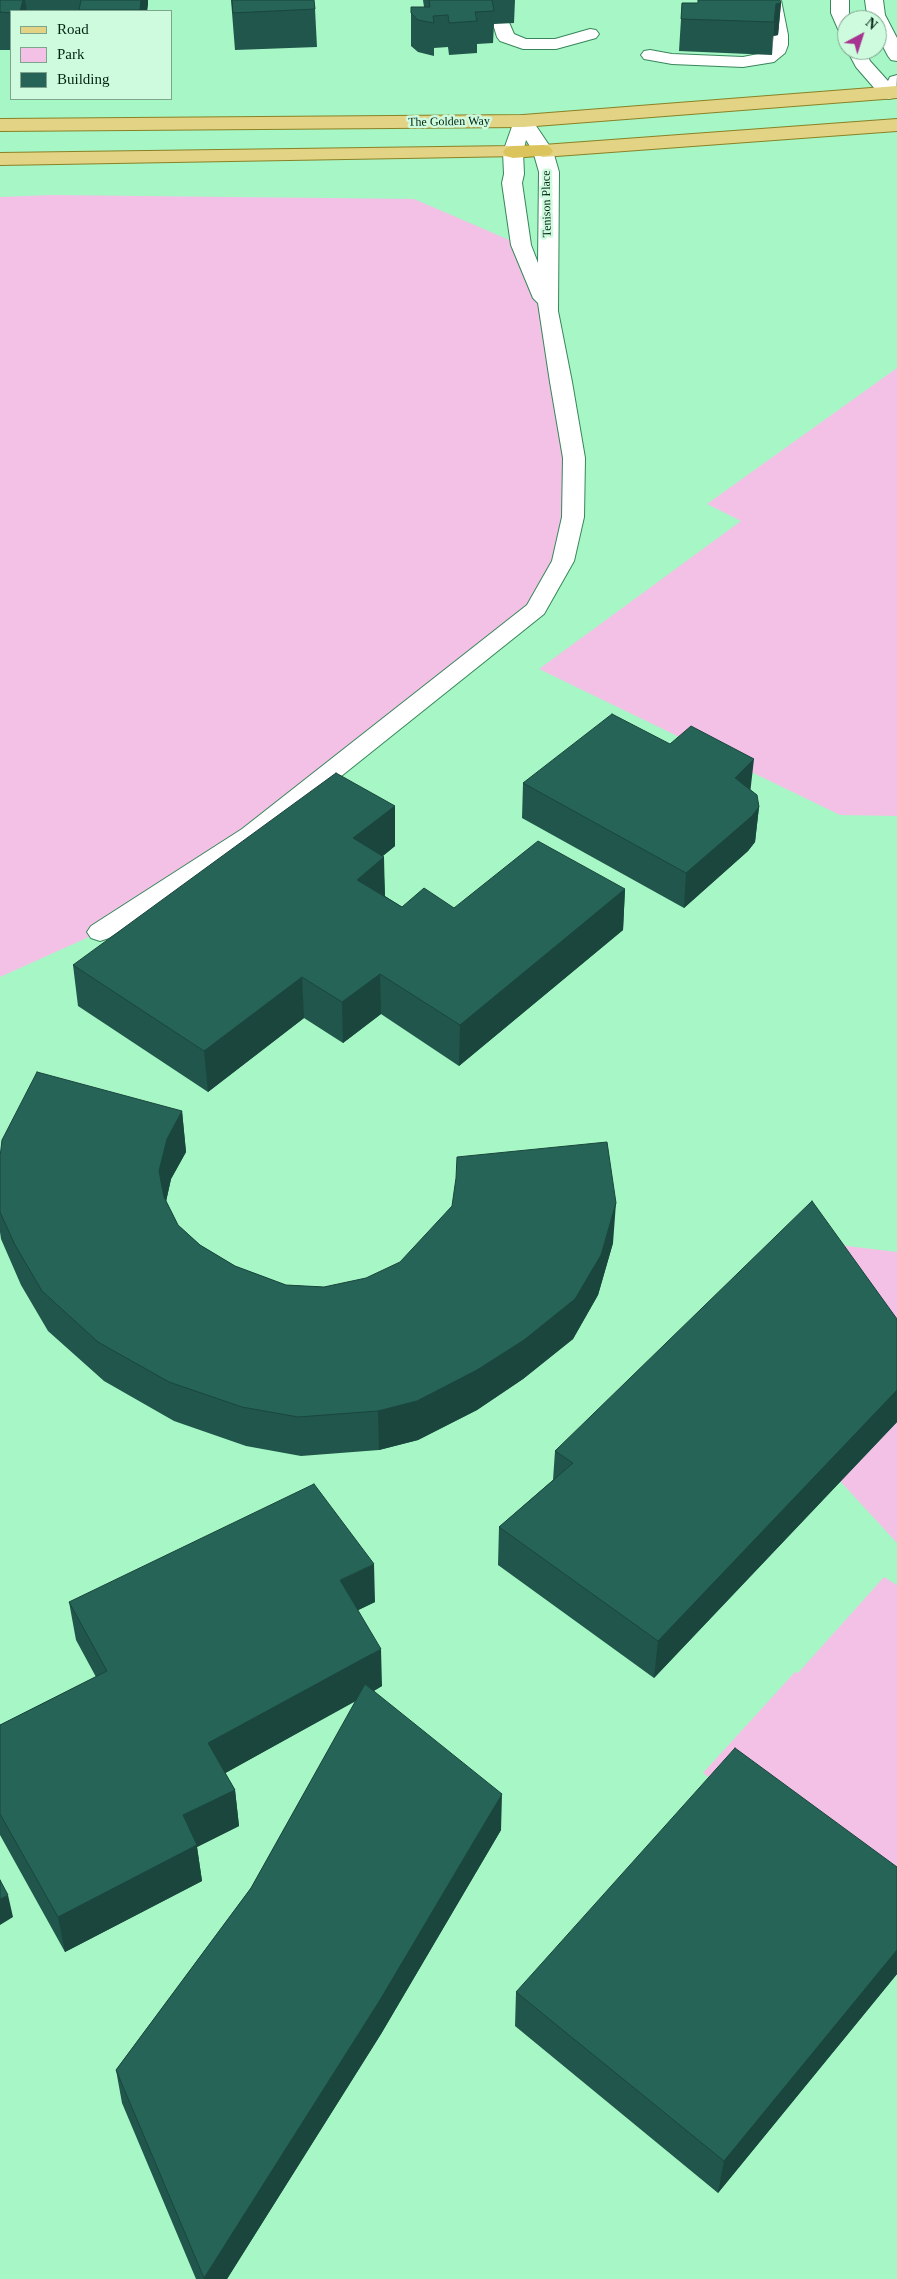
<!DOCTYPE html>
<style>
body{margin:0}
#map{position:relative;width:897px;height:2279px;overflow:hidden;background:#a7f6c5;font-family:"Times New Roman",serif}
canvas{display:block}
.legend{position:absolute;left:10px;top:10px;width:162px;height:90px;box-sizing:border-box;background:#cefbde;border:1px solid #7da58d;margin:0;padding:6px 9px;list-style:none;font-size:15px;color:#032413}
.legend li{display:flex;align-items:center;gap:10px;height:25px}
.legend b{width:25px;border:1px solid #7da58d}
.north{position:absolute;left:837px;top:10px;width:50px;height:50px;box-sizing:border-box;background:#cefbde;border:1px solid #7da58d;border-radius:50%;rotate:40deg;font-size:14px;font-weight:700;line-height:20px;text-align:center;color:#032413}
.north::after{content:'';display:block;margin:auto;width:18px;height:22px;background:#a63490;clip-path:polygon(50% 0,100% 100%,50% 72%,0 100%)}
</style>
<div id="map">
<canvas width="897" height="2279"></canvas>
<ul class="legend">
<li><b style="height:6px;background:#e3d384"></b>Road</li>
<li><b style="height:14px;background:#f4c1e6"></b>Park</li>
<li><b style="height:14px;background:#256457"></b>Building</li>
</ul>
<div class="north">N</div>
</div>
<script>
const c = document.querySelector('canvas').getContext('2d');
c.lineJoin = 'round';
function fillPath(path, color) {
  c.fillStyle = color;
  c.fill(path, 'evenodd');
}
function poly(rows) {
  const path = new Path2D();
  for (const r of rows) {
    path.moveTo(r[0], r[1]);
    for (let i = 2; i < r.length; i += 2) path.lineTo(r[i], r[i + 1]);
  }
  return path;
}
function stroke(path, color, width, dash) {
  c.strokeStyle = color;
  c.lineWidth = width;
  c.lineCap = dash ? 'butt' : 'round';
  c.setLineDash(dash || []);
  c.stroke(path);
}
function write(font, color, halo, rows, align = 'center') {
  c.font = font + ' "Times New Roman",serif';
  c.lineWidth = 5;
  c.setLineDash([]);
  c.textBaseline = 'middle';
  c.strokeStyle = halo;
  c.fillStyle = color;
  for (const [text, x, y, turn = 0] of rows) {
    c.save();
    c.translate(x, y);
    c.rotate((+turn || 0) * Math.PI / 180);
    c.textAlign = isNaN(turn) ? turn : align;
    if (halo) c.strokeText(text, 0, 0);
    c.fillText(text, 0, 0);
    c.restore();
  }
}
const green = poly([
 [52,195,414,199,521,245,561,382,567,547,536,609,251,835,100,932,0,977,0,197],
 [897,368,897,816,840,815,539,669,741,521,707,504],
 [806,1241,897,1252,897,1369],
 [897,1422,897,1543,840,1481],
 [884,1577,897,1585,897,1916,703,1773,795,1672,798,1673]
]);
const service = poly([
 [763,0,781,0,788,35,788,45,785,53,774,62,743,67,672,64,644,59,641,55,644,51,650,50,672,54,743,57,763,53,768,50,770,45,763,0],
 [831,0,849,0,849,13,852,20,847,20,847,34,841,33,838,29,831,13,831,0],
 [865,0,883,0,885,15,897,38,897,61,891,60,888,56,877,35,877,20,870,20,867,15,865,0],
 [502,19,508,20,514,34,526,39,555,39,590,29,596,30,599,34,596,38,556,49,523,49,500,41,497,37,493,24,496,20,502,19],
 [847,50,865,50,870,61,888,81,890,77,897,75,896,97,889,99,882,97,856,67,847,50],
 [561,376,568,378,572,382,585,458,584,517,574,561,544,614,260,841,109,938,100,941,91,938,87,932,91,926,242,829,527,605,552,561,562,517,563,458,550,382,554,378,561,376]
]);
const minor = poly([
 [523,115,530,117,553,151,559,172,558,311,572,382,568,386,561,388,554,386,550,382,538,303,533,298,511,245,502,183,504,174,503,152,514,121,516,117,523,115],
 [526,140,533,151,539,172,538,263,531,245,522,183,524,174,523,152,526,140]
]);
const primary = poly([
 [897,86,897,98,523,127,0,131,0,119,523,115,897,86],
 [897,119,897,131,543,157,536,155,533,151,536,147,543,145,897,119],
 [513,146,520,148,523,152,520,156,0,165,0,153,513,146]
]);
const trunk = poly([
 [543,145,550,147,553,151,550,155,513,158,506,156,503,152,506,148,513,146,543,145]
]);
const wall = poly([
 [0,0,148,0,148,5,147,11,11,11,11,50,0,50],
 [231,0,314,0,315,9,317,47,235,50],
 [423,0,515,0,514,23,494,24,493,43,477,44,477,53,449,55,448,47,434,48,434,56,418,52,411,46,411,7,424,7],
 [682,3,781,3,778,35,773,36,772,55,679,51],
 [523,783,751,790,759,807,755,842,748,851,684,908,522,818],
 [395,806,395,846,383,856,385,896,402,907,454,908,625,889,623,930,459,1066,381,1014,343,1043,304,1018,208,1092,78,1006,73,965],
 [182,1111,186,1152,171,1179,166,1201,178,1225,200,1245,235,1266,286,1285,324,1287,613,1243,598,1295,573,1339,523,1379,477,1410,418,1440,379,1450,301,1456,246,1446,174,1421,104,1381,48,1331,21,1285,1,1239,0,1232,0,1157],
 [897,1319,897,1422,654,1678,498,1565,499,1527,553,1480,555,1451],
 [69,1602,375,1602,358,1610,382,1686,374,1691,501,1830,381,2034,227,2279,196,2279,122,2103,116,2070,251,1888,356,1701,225,1773,235,1790,239,1826,197,1847,202,1881,65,1952,0,1835,0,1725,96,1677,76,1640],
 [897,1867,897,1974,718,2193,515,2026,516,1992]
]);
const shadedWall = poly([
 [23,0,25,0,27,11,20,11],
 [141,0,148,0,147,11,140,11],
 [781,3,778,35,773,36,772,55,776,4],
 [754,759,750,794,735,778],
 [395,806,395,846,354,879,353,838],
 [759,807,755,842,748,851,684,908,686,873],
 [384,857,385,898,357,880],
 [625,889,623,930,459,1066,460,1025],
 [380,974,381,1014,343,1043,342,1002],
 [302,977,304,1018,208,1092,204,1051],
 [182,1111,186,1152,171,1179,164,1211,159,1171,167,1139],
 [616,1203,613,1243,598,1295,573,1339,523,1379,477,1410,418,1440,379,1450,378,1411],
 [897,1390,897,1422,654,1678,658,1641],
 [374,1564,375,1602,342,1618,340,1580],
 [381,1649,382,1686,213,1780,208,1743],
 [235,1790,239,1826,197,1847,202,1881,65,1952,58,1917,183,1815],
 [502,1794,501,1830,381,2034,227,2279,204,2279],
 [8,1895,13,1917,0,1925,0,1899],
 [897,1950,897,1974,718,2193,724,2161]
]);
const building = poly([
 [0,0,23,0,20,11,11,11,11,13,0,12,0,0],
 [81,0,141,0,140,10,79,10,81,0],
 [232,0,314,0,315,9,233,13,232,0],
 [429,0,492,0,494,11,475,12,477,21,449,23,448,15,433,16,434,23,418,20,411,13,411,7,430,7,429,0],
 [698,0,780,0,781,3,776,4,774,22,681,19,682,3,698,3,698,0],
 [612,714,670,744,691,726,754,759,735,778,757,795,759,807,752,816,686,873,523,783,612,714],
 [336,773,395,806,353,838,384,857,357,880,402,907,424,888,454,908,538,841,625,889,460,1025,380,974,342,1002,302,977,204,1051,73,965,336,773],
 [37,1072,182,1111,167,1139,159,1171,164,1197,178,1225,200,1245,235,1266,286,1285,324,1287,366,1278,400,1262,452,1206,456,1178,457,1157,607,1142,616,1203,601,1255,575,1299,524,1340,477,1370,417,1401,378,1411,298,1417,242,1407,169,1382,98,1342,42,1291,15,1245,0,1212,0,1157,2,1140,37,1072],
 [812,1201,897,1319,897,1390,658,1641,499,1527,573,1463,555,1451,812,1201],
 [314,1484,374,1564,340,1580,381,1649,208,1743,235,1790,183,1815,197,1845,58,1917,0,1814,0,1725,107,1671,69,1602,314,1484],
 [365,1684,502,1794,380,2000,204,2278,116,2070,251,1888,365,1684],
 [735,1748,897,1867,897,1950,724,2161,516,1992,735,1748],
 [0,1880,8,1895,0,1899,0,1880]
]);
const farStreetnames = [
 ["The Golden Way",449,122,-1],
 ["Tenison Place",547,204,-91]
];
fillPath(green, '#f4c1e6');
stroke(service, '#38865b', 2);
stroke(minor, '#38865b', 2);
stroke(primary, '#898227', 2);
stroke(trunk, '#898227', 2);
fillPath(service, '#fff');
fillPath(minor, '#fff');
fillPath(primary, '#e3d384');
fillPath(trunk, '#dac45b');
fillPath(wall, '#20564b');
fillPath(shadedWall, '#1a463d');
fillPath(building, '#256457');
stroke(building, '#1a463d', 1);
write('12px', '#032413', '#cefbde', farStreetnames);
</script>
